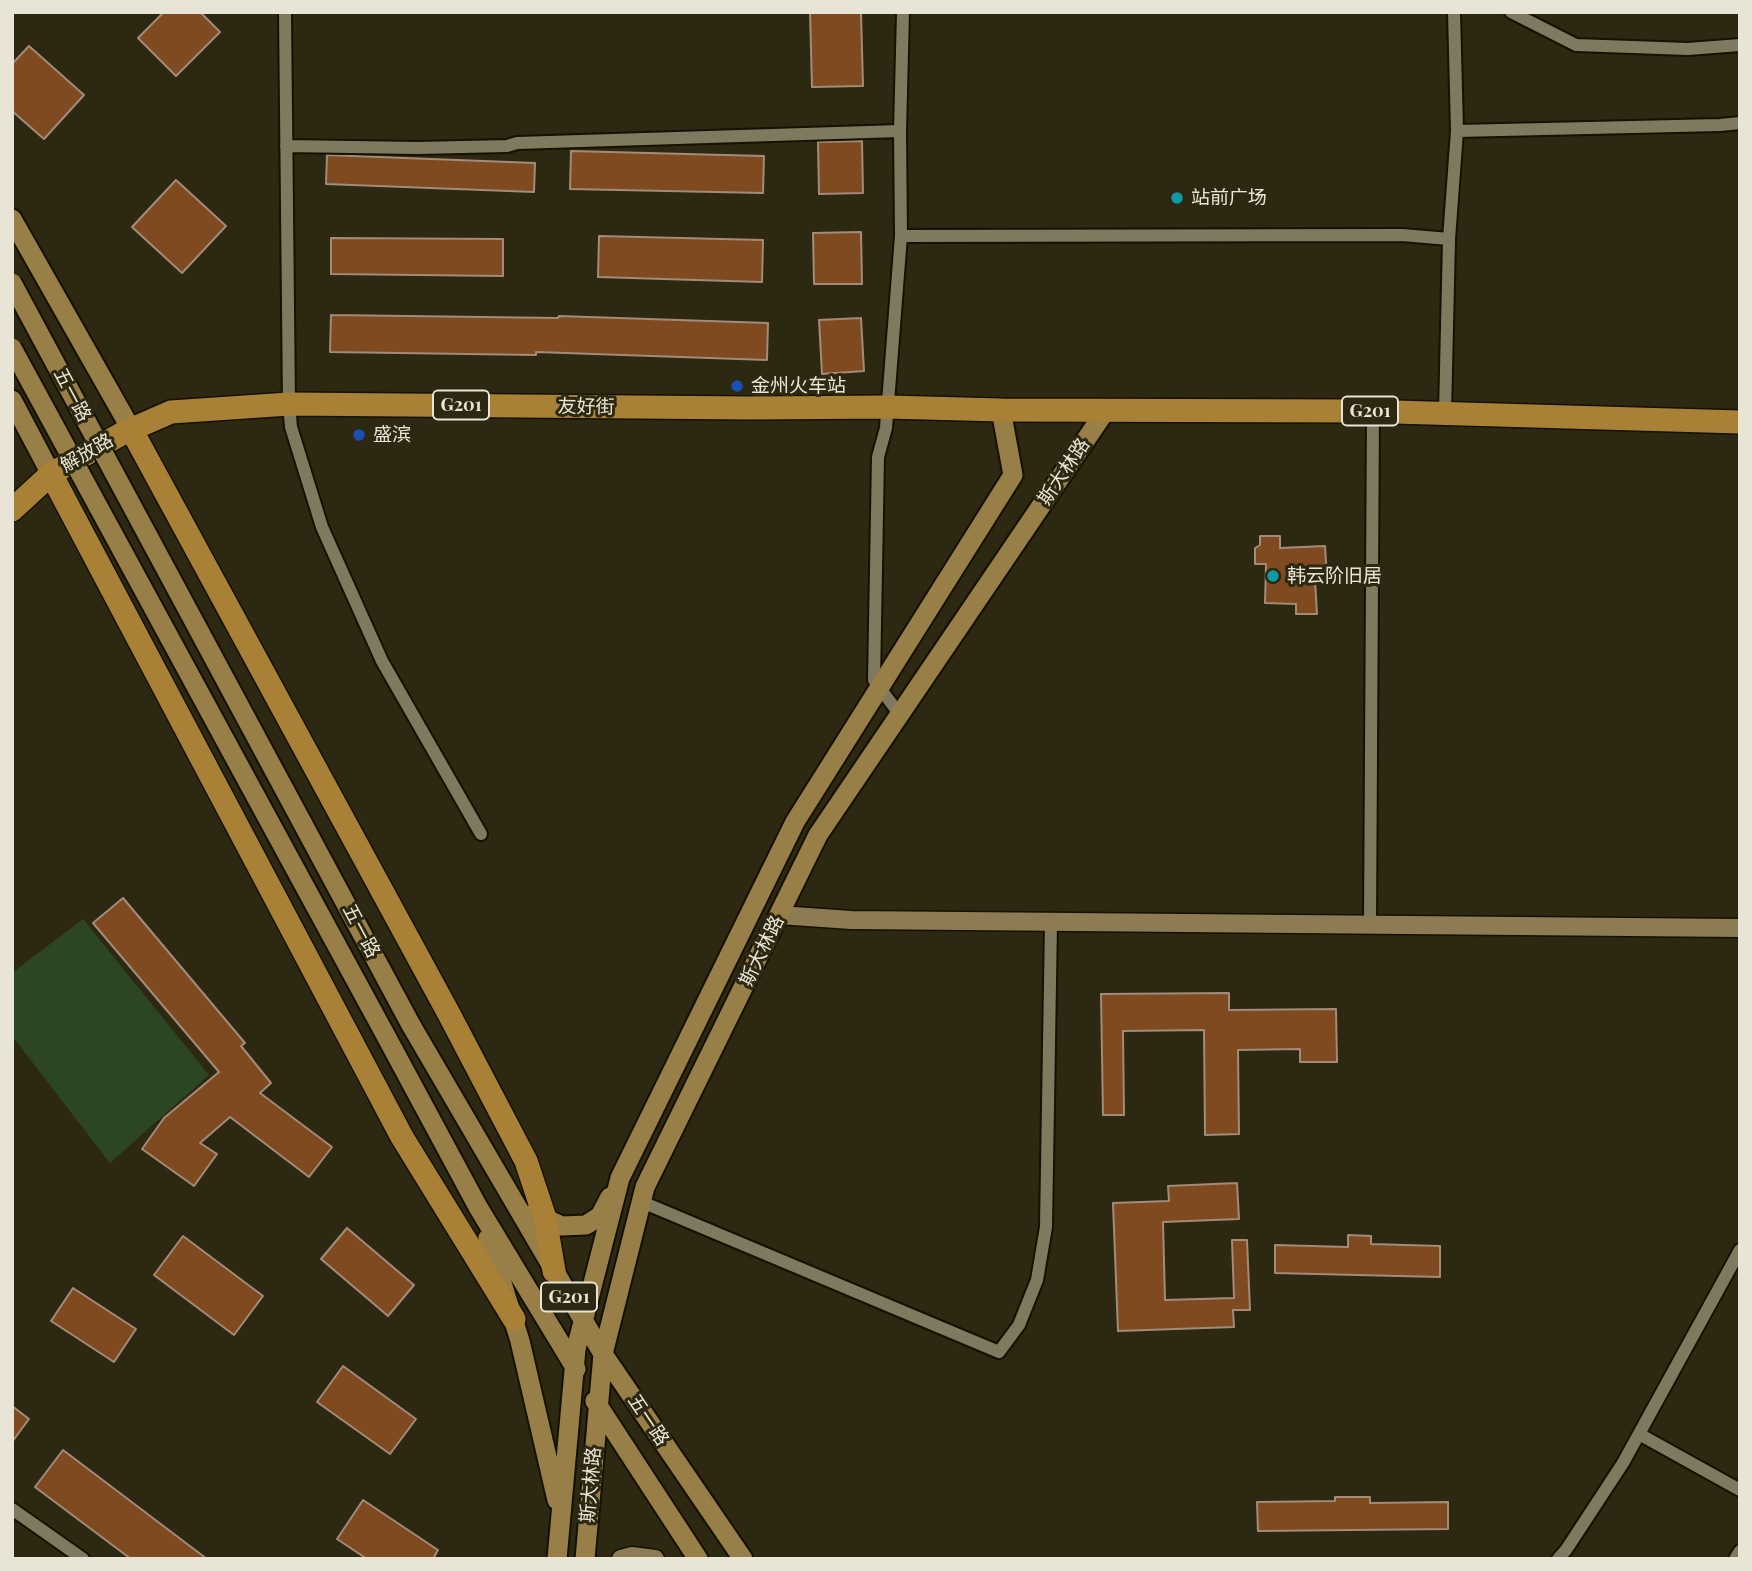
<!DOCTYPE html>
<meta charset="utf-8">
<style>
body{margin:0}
#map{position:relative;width:1752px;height:1571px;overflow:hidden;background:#2d2811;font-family:"Playfair Display",serif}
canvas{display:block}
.frame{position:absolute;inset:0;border:14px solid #e8e5d7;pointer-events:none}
</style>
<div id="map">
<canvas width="1752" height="1571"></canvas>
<div class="frame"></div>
</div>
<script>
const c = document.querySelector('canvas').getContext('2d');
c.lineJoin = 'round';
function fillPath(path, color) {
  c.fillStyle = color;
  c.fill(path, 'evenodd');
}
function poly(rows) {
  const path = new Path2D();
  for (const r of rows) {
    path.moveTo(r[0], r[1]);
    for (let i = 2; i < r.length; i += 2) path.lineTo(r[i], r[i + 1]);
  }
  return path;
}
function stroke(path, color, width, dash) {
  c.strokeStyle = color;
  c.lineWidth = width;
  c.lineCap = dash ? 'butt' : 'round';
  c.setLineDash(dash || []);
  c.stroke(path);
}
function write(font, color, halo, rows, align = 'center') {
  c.font = font + ' "Playfair Display","Noto Sans SC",serif';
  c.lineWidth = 6;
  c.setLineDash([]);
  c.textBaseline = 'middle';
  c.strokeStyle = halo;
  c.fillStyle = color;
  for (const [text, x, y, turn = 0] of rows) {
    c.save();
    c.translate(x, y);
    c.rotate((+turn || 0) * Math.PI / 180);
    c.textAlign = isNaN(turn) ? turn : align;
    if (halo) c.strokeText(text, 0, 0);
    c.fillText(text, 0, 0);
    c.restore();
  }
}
const green = poly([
 [83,919,209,1075,110,1163,12,1036,12,973]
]);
const building = poly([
 [164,12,200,12,220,32,176,76,138,38,164,12],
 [810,12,861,12,863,86,812,87,810,12],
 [29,46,84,95,44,139,12,111,12,64,29,46],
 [862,141,863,193,819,194,818,142,862,141],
 [571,151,764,156,763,193,570,189,571,151],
 [327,155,535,163,534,192,326,184,327,155],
 [176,180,226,226,182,273,132,227,176,180],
 [861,232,862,284,814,284,813,233,861,232],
 [599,236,763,240,762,282,598,277,599,236],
 [331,238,503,239,503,276,331,274,331,238],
 [331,315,558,318,559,316,768,323,767,360,536,352,536,355,330,352,331,315],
 [861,318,864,371,822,374,819,320,861,318],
 [1260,536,1280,536,1280,548,1325,546,1327,579,1315,580,1317,614,1296,614,1296,604,1265,603,1266,564,1255,564,1255,548,1260,545,1260,536],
 [123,898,245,1043,241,1046,271,1083,260,1093,332,1147,309,1177,230,1117,200,1143,217,1154,194,1186,142,1149,164,1118,219,1072,93,923,123,898],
 [1229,993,1229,1010,1336,1009,1337,1062,1300,1062,1300,1049,1238,1050,1239,1134,1205,1135,1204,1030,1123,1031,1124,1115,1103,1115,1101,994,1229,993],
 [1237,1183,1239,1219,1163,1222,1165,1300,1234,1298,1232,1240,1247,1240,1250,1310,1233,1310,1234,1327,1118,1331,1113,1203,1169,1201,1168,1186,1237,1183],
 [347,1228,414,1285,388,1316,321,1259,347,1228],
 [1348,1235,1371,1236,1371,1244,1440,1246,1440,1277,1275,1273,1275,1245,1348,1247,1348,1235],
 [183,1236,263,1296,234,1335,154,1275,183,1236],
 [73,1288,136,1329,114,1362,51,1321,73,1288],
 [343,1366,416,1419,390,1454,317,1402,343,1366],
 [12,1406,29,1419,12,1442,12,1406],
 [63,1450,207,1559,131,1559,35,1487,63,1450],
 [1335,1497,1370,1497,1370,1503,1448,1502,1448,1529,1258,1531,1257,1502,1335,1501,1335,1497],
 [363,1500,438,1550,433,1559,367,1559,337,1539,363,1500]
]);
const street = poly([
 [285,12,289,404,291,427,322,527,382,661,481,834],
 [1511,12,1576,45,1688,49,1740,45],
 [1457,131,1720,125,1740,123],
 [286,146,418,148,507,146,517,143,900,131],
 [901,236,1402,235,1449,239],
 [1445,413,1449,239,1457,131,1454,12],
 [900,715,874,680,878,457,886,428,901,236,900,131,903,12],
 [1370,924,1373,411],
 [642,1202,999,1352,1019,1325,1037,1280,1046,1227,1051,922],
 [1639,1434,1740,1490],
 [12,1509,83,1559],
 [1558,1559,1566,1550,1623,1463,1740,1250],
 [1735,1559,1740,1551]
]);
const secondary = poly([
 [779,915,851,920,1740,928],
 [621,1559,632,1556,655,1559]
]);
const primary = poly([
 [12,219,131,429],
 [12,400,51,474],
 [411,1025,603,1354,743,1559],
 [386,1036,478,1207,576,1369],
 [534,1213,562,1226,586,1225,600,1216,610,1197],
 [488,1238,520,1341,557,1500],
 [595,1401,698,1559],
 [557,1559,576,1349,620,1178,795,822,1013,475,1001,410],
 [585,1559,603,1354,645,1187,818,835,1106,410]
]);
const highway = poly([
 [131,429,449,1014,526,1161,545,1218,554,1271],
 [51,474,402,1137,514,1319],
 [12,510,51,474,123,433,171,412,289,404,751,408,888,407,1001,410,1360,411,1740,422]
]);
const primaryBridge = poly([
 [12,283,411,1025],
 [12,348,386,1036]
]);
const markers = [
 [1177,198,7,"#0f9aa8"],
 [737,386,7,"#1a4fb4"],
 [359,435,7,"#1a4fb4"],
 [1273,576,7,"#0f9aa8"]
];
const shields = [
 [461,405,56],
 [1370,411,56],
 [569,1297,56]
];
const shieldNames = [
 ["G201",461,405],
 ["G201",1370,411],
 ["G201",569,1297]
];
const poiNames = [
 ["站前广场",1191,198],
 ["金州火车站",751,386],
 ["盛滨",373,435],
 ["韩云阶旧居",1287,576]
];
const streetNames = [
 ["五一路",72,395,62],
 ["友好街",586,407,1],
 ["解放路",87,453,-30],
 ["斯大林路",1064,472,-56],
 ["五一路",361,931,62],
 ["斯大林路",762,951,-64],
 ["五一路",648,1420,56],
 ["斯大林路",591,1485,-85]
];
fillPath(green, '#2c4525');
fillPath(building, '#7f4a20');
stroke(building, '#a38b7a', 2);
stroke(street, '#151100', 16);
stroke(secondary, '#151100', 21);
stroke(primary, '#151100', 23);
stroke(highway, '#151100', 26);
stroke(street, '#7f7960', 12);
stroke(secondary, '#8c7b53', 18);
stroke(primary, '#987e47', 19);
stroke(highway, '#a98136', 23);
stroke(primaryBridge, '#151100', 23, []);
stroke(primaryBridge, '#987e47', 19);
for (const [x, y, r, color] of markers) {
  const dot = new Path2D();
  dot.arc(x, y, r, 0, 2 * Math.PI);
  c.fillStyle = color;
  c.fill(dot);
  stroke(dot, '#2d2811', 2.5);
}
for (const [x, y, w] of shields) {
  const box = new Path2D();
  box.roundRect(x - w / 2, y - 14.5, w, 29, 5);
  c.fillStyle = '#2d2811';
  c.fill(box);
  stroke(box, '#e8e5d7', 2);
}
write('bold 18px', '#e8e5d7', null, shieldNames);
write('19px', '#e8e5d7', '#2d2811', poiNames, 'left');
write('19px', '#e8e5d7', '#2d2811', streetNames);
</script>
